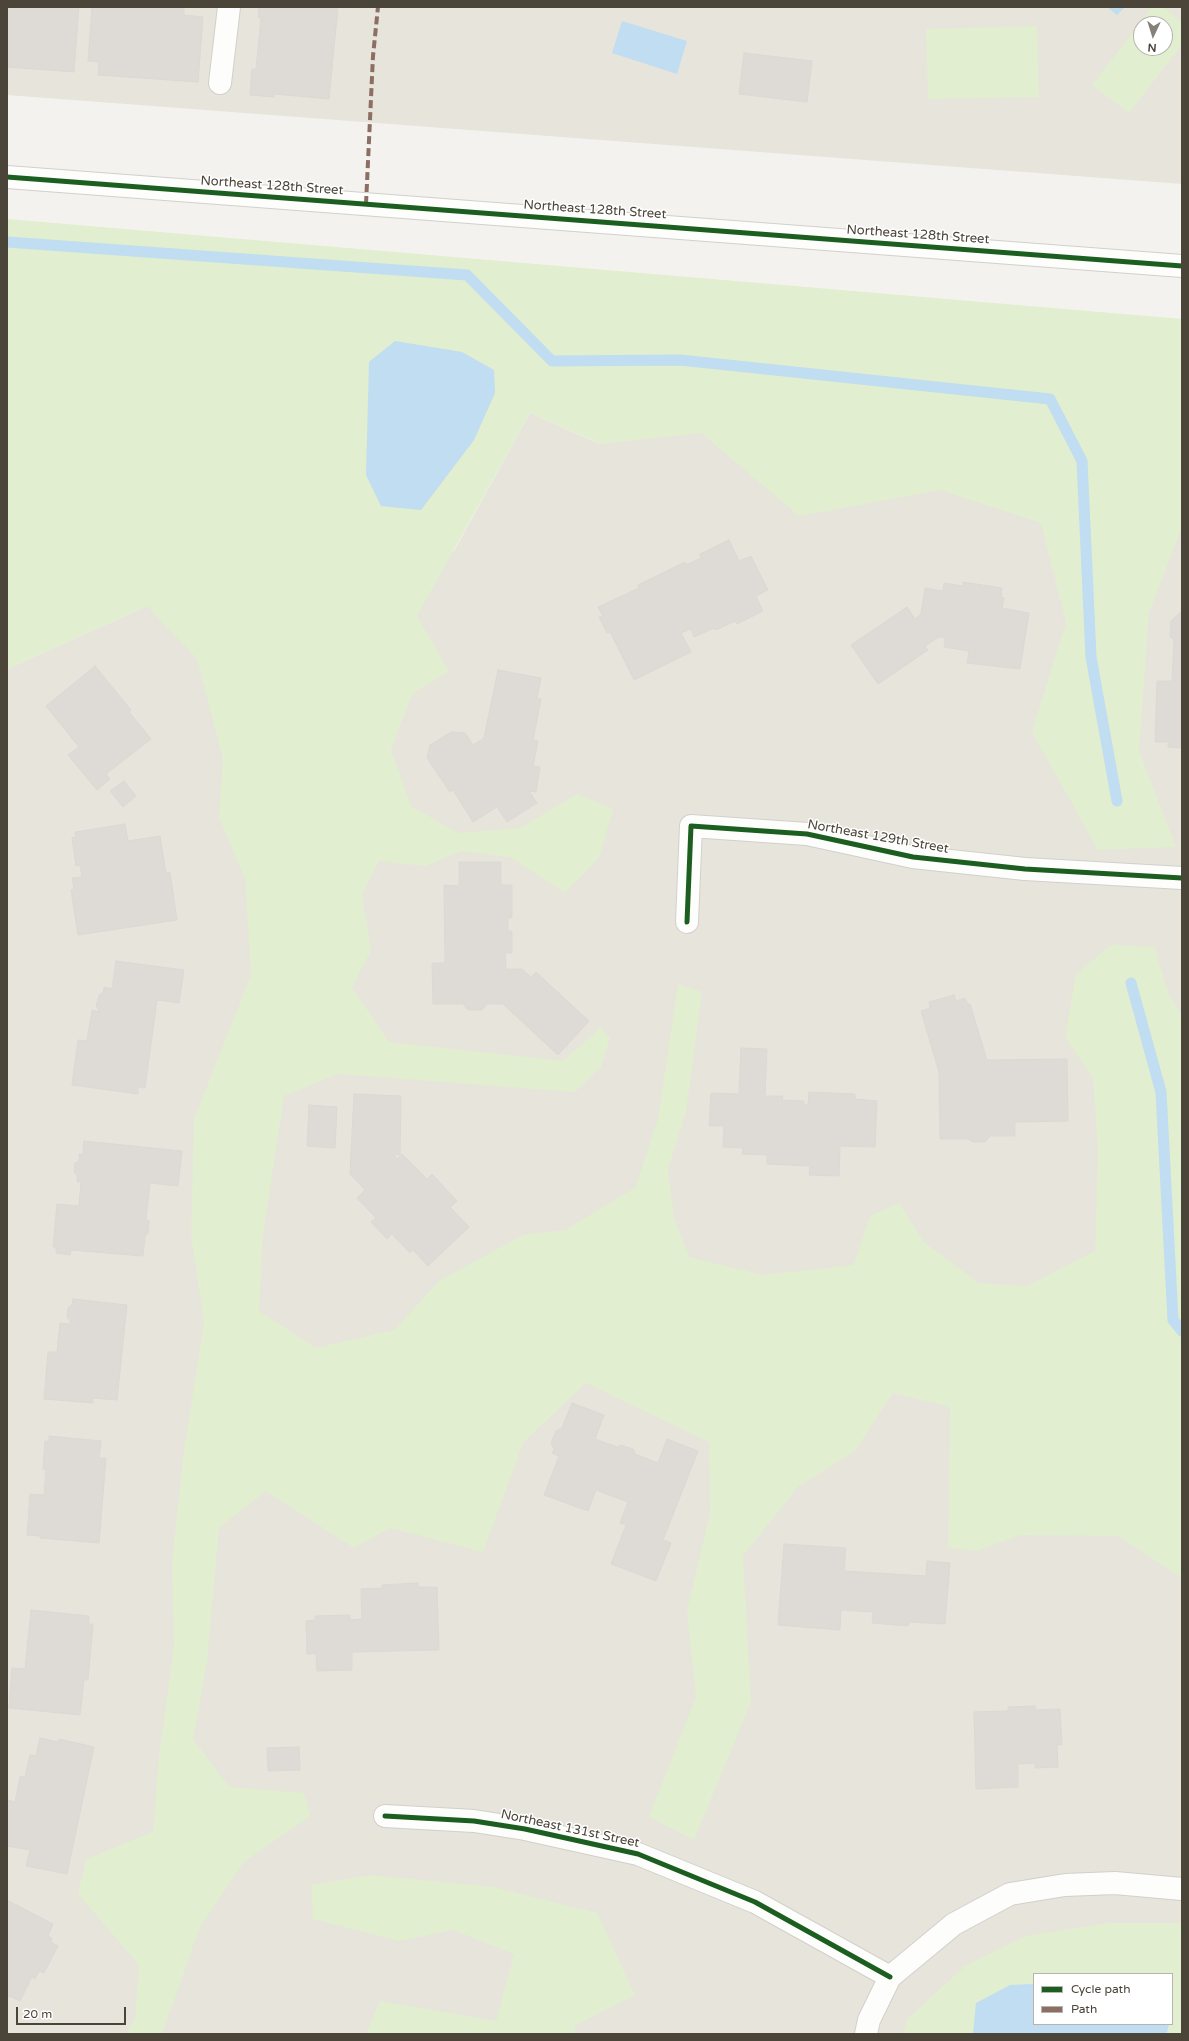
<!DOCTYPE html>
<style>
body{margin:0}
#map{position:relative;width:1189px;height:2041px;overflow:hidden;background:#f4f2ee;font-family:"Varela Round",sans-serif}
canvas{display:block}
.frame{position:absolute;inset:0;border:8px solid #4b4439;pointer-events:none}
.legend{position:absolute;left:1033px;top:1973px;width:140px;height:52px;box-sizing:border-box;background:#fff;border:1px solid #b7b4b0;margin:0;padding:5px 7px;list-style:none;font-size:12px;color:#4b4439}
.legend li{display:flex;align-items:center;gap:8px;height:20px}
.legend b{width:20px;border:1px solid #b7b4b0}
.north{position:absolute;left:1133px;top:16px;width:40px;height:40px;box-sizing:border-box;background:#fff;border:1px solid #b7b4b0;border-radius:50%;rotate:184deg;font-size:11px;font-weight:700;line-height:16px;text-align:center;color:#4b4439}
.north::after{content:'';display:block;margin:auto;width:14px;height:18px;background:#868178;clip-path:polygon(50% 0,100% 100%,50% 72%,0 100%)}
.scale{position:absolute;left:16px;top:2007px;width:110px;height:18px;box-sizing:border-box;border:2px solid #4b4439;border-top:0;padding-left:5px;font-size:12px;line-height:14px;white-space:nowrap;color:#4b4439;-webkit-text-stroke:3px #fff;paint-order:stroke}
</style>
<div id="map">
<canvas width="1189" height="2041"></canvas>
<div class="frame"></div>
<ul class="legend">
<li><b style="height:5px;background:#1b5e20"></b>Cycle path</li>
<li><b style="height:5px;background:#8d6e63"></b>Path</li>
</ul>
<div class="north">N</div>
<div class="scale">20 m</div>
</div>
<script>
const c = document.querySelector('canvas').getContext('2d');
c.lineJoin = 'round';
function fillPath(path, color) {
  c.fillStyle = color;
  c.fill(path, 'evenodd');
}
function poly(rows) {
  const path = new Path2D();
  for (const r of rows) {
    path.moveTo(r[0], r[1]);
    for (let i = 2; i < r.length; i += 2) path.lineTo(r[i], r[i + 1]);
  }
  return path;
}
function stroke(path, color, width, dash) {
  c.strokeStyle = color;
  c.lineWidth = width;
  c.lineCap = dash ? 'butt' : 'round';
  c.setLineDash(dash || []);
  c.stroke(path);
}
function write(font, color, halo, rows, align = 'center') {
  c.font = font + ' "Varela Round",sans-serif';
  c.lineWidth = 3;
  c.setLineDash([]);
  c.textBaseline = 'middle';
  c.strokeStyle = halo;
  c.fillStyle = color;
  for (const [text, x, y, turn = 0] of rows) {
    c.save();
    c.translate(x, y);
    c.rotate((+turn || 0) * Math.PI / 180);
    c.textAlign = isNaN(turn) ? turn : align;
    if (halo) c.strokeText(text, 0, 0);
    c.fillText(text, 0, 0);
    c.restore();
  }
}
const residential = poly([
 [7,7,1182,7,1182,184,7,95],
 [1141,24,1165,24,1165,48,1141,48],
 [1182,319,1182,2034,7,2034,7,669,216,575,454,551,530,413,600,444],
 [1034,1974,1172,1974,1172,2024,1034,2024]
]);
const green = poly([
 [1152,7,1163,7,1182,22,1182,45,1129,113,1092,85],
 [1141,24,1165,24,1165,48,1141,48],
 [1037,26,1039,97,928,99,926,29],
 [7,219,1182,319,1182,527,1149,613,1139,751,1176,847,1098,850,1032,732,1066,622,1041,523,940,490,799,516,701,433,601,444,530,413,417,616,449,671,412,694,391,750,411,806,458,833,520,828,577,794,613,809,599,858,565,893,510,857,461,851,425,866,379,861,362,894,371,951,352,987,389,1042,563,1061,600,1028,610,1037,601,1067,575,1092,338,1074,284,1096,263,1234,259,1311,316,1348,394,1330,439,1281,523,1235,565,1230,636,1187,658,1118,678,984,702,992,686,1112,668,1170,674,1218,689,1257,763,1275,854,1265,870,1216,899,1203,924,1242,979,1283,1027,1286,1095,1251,1098,1150,1093,1078,1065,1037,1076,975,1110,945,1155,947,1168,993,1182,1016,1182,1578,1118,1536,1020,1535,976,1551,948,1548,950,1407,893,1393,855,1451,798,1487,743,1556,751,1702,694,1840,649,1817,696,1697,687,1611,710,1513,709,1442,586,1383,523,1443,483,1552,390,1528,354,1548,266,1491,219,1528,207,1662,193,1739,229,1787,304,1793,310,1816,244,1862,200,1927,162,2034,126,2034,135,2018,139,1965,78,1894,86,1859,153,1832,159,1756,174,1646,172,1562,184,1450,204,1323,191,1235,194,1119,251,975,245,879,219,817,223,759,197,659,147,606,7,669],
 [370,1875,494,1887,597,1913,635,1995,574,2026,575,2034,366,2034,380,2001,496,2021,514,1954,453,1930,399,1941,313,1919,311,1885],
 [1107,1923,1182,1923,1182,2034,903,2034,907,2019,965,1966,1026,1936],
 [1034,1974,1172,1974,1172,2024,1034,2024]
]);
const water = poly([
 [1107,7,1125,7,1117,15],
 [622,21,687,41,677,74,612,53],
 [395,341,462,352,494,370,495,393,474,440,421,510,381,506,366,475,369,362],
 [1034,1984,1034,2024,1169,2024,1167,2032,1165,2034,973,2034,976,2003,1010,1985]
]);
const stream = poly([
 [7,242,467,275,552,361,680,360,1050,399,1082,461,1091,657,1117,801],
 [1131,983,1161,1092,1173,1320,1182,1331]
]);
const building = poly([
 [7,7,79,7,74,72,7,67,7,7],
 [92,7,184,7,184,15,203,17,198,82,98,75,99,62,88,61,92,7],
 [259,7,338,7,329,99,275,94,274,97,250,95,252,69,256,69,261,18,258,17,259,7],
 [744,53,812,61,807,102,739,94,744,53],
 [729,540,739,561,751,556,768,590,756,596,763,611,737,624,735,621,716,630,714,628,694,637,691,629,681,633,691,652,634,680,610,632,607,633,599,617,603,616,598,607,639,588,638,585,685,562,686,565,701,558,700,554,729,540],
 [963,582,1002,588,1001,597,1004,598,1002,608,1029,613,1020,669,967,663,969,651,944,647,945,638,939,637,925,646,928,650,878,684,851,645,907,607,915,619,921,614,925,588,943,591,944,583,963,586,963,582],
 [1182,611,1182,748,1168,747,1168,742,1155,742,1157,681,1172,681,1174,640,1170,637,1171,621,1182,611],
 [95,666,131,710,129,712,151,739,106,774,110,779,97,790,68,755,79,747,46,706,95,666],
 [498,670,541,678,537,698,541,699,533,740,538,741,533,766,540,767,536,792,529,791,537,803,507,822,497,807,473,822,453,790,450,792,427,758,430,745,451,732,465,733,473,745,484,738,498,670],
 [124,781,136,796,123,807,110,791,124,781],
 [125,824,128,841,160,836,166,873,170,872,177,920,78,935,71,890,74,889,72,878,82,877,80,865,76,866,72,838,76,837,75,832,125,824],
 [459,862,501,862,501,885,512,885,512,918,508,918,508,931,512,931,512,953,505,953,506,969,522,969,531,977,536,972,589,1021,558,1055,503,1004,487,1004,482,1010,468,1010,463,1004,433,1004,432,963,445,963,444,885,459,886,459,862],
 [116,961,184,970,179,1003,157,1000,145,1088,138,1087,138,1094,72,1085,78,1040,87,1041,92,1010,100,1012,96,1006,99,995,103,993,104,987,112,989,116,961],
 [954,995,956,1001,965,998,968,1004,970,1004,987,1060,1067,1059,1068,1121,1015,1122,1015,1136,990,1136,985,1142,973,1142,968,1139,940,1139,939,1072,921,1011,930,1008,929,1002,954,995],
 [741,1048,767,1049,765,1096,783,1096,782,1100,804,1101,804,1105,808,1105,809,1092,855,1094,855,1099,877,1101,875,1147,840,1146,839,1176,809,1175,810,1166,767,1164,767,1155,742,1154,743,1148,723,1147,724,1126,709,1126,711,1093,739,1094,741,1048],
 [354,1094,401,1096,400,1155,394,1155,397,1159,402,1154,427,1179,432,1174,457,1201,450,1207,469,1227,428,1266,413,1250,410,1253,392,1234,387,1239,371,1222,376,1218,357,1198,365,1190,350,1174,354,1094],
 [309,1105,337,1107,335,1148,307,1146,309,1105],
 [84,1141,182,1151,178,1186,150,1183,146,1219,149,1221,148,1233,145,1236,143,1256,71,1250,70,1255,56,1253,56,1247,53,1247,57,1204,79,1206,81,1182,77,1182,77,1175,74,1172,75,1163,79,1161,79,1154,83,1155,84,1141],
 [73,1299,127,1305,117,1400,93,1398,93,1403,44,1399,48,1352,57,1352,60,1323,70,1324,70,1321,67,1317,68,1308,72,1305,73,1299],
 [572,1403,604,1415,595,1439,617,1447,621,1445,633,1449,635,1454,658,1463,667,1439,698,1451,663,1540,671,1543,656,1581,611,1564,626,1525,620,1523,628,1502,596,1490,588,1511,544,1495,559,1456,552,1453,554,1449,551,1443,556,1431,562,1428,572,1403],
 [49,1436,101,1441,99,1458,106,1458,99,1543,40,1538,40,1536,27,1535,30,1494,44,1495,46,1470,43,1469,45,1441,49,1441,49,1436],
 [784,1544,846,1548,844,1571,926,1576,927,1561,950,1563,945,1624,909,1622,908,1626,872,1623,873,1612,841,1610,840,1630,778,1625,784,1544],
 [418,1583,418,1587,437,1587,439,1650,352,1652,352,1670,317,1671,316,1654,307,1654,306,1621,315,1620,315,1616,350,1615,350,1620,362,1619,361,1589,382,1588,382,1585,418,1583],
 [31,1610,89,1616,89,1624,93,1624,88,1680,84,1680,80,1715,9,1708,12,1668,25,1669,31,1610],
 [1035,1706,1035,1710,1060,1709,1062,1745,1057,1745,1058,1767,1035,1768,1035,1763,1018,1764,1018,1787,976,1789,974,1712,1008,1711,1008,1707,1035,1706],
 [40,1738,58,1742,59,1739,94,1747,67,1874,26,1866,30,1850,7,1846,8,1800,15,1802,20,1776,25,1777,30,1755,36,1756,40,1738],
 [299,1747,300,1770,268,1771,267,1748,299,1747],
 [7,1900,53,1924,48,1936,52,1938,51,1942,58,1946,44,1973,39,1971,35,1979,32,1977,20,2001,9,1996,7,2000,7,1900]
]);
const minor = poly([
 [220,83,229,7],
 [7,177,1182,266],
 [687,922,691,826,807,834,913,857,1025,869,1182,878],
 [385,1816,474,1821,525,1829,638,1854,755,1902,890,1977],
 [866,2034,869,2020,890,1977,954,1924,1010,1894,1065,1885,1115,1883,1182,1889]
]);
const quiet = poly([
 [366,204,373,56,378,7]
]);
const cycleway = poly([
 [7,177,1182,266],
 [687,922,691,826,807,834,913,857,1025,869,1182,878],
 [385,1816,474,1821,525,1829,638,1854,755,1902,890,1977]
]);
const streetNames = [
 ["Northeast 128th Street",272,186,4],
 ["Northeast 128th Street",595,210,4],
 ["Northeast 128th Street",918,235,4],
 ["Northeast 129th Street",878,837,10],
 ["Northeast 131st Street",570,1829,12]
];
fillPath(residential, '#e7e4dc');
fillPath(green, '#e1eecf');
fillPath(water, '#c0ddf1');
stroke(stream, '#c0ddf1', 11);
fillPath(building, '#dedbd6');
stroke(building, '#dcd9d4', 1);
stroke(minor, '#d2d0cb', 24);
stroke(minor, '#fdfdfc', 22);
stroke(quiet, '#8d6e63', 4, [8, 4]);
stroke(cycleway, '#1b5e20', 5);
write('13px', '#4b4439', '#fff', streetNames);
</script>
